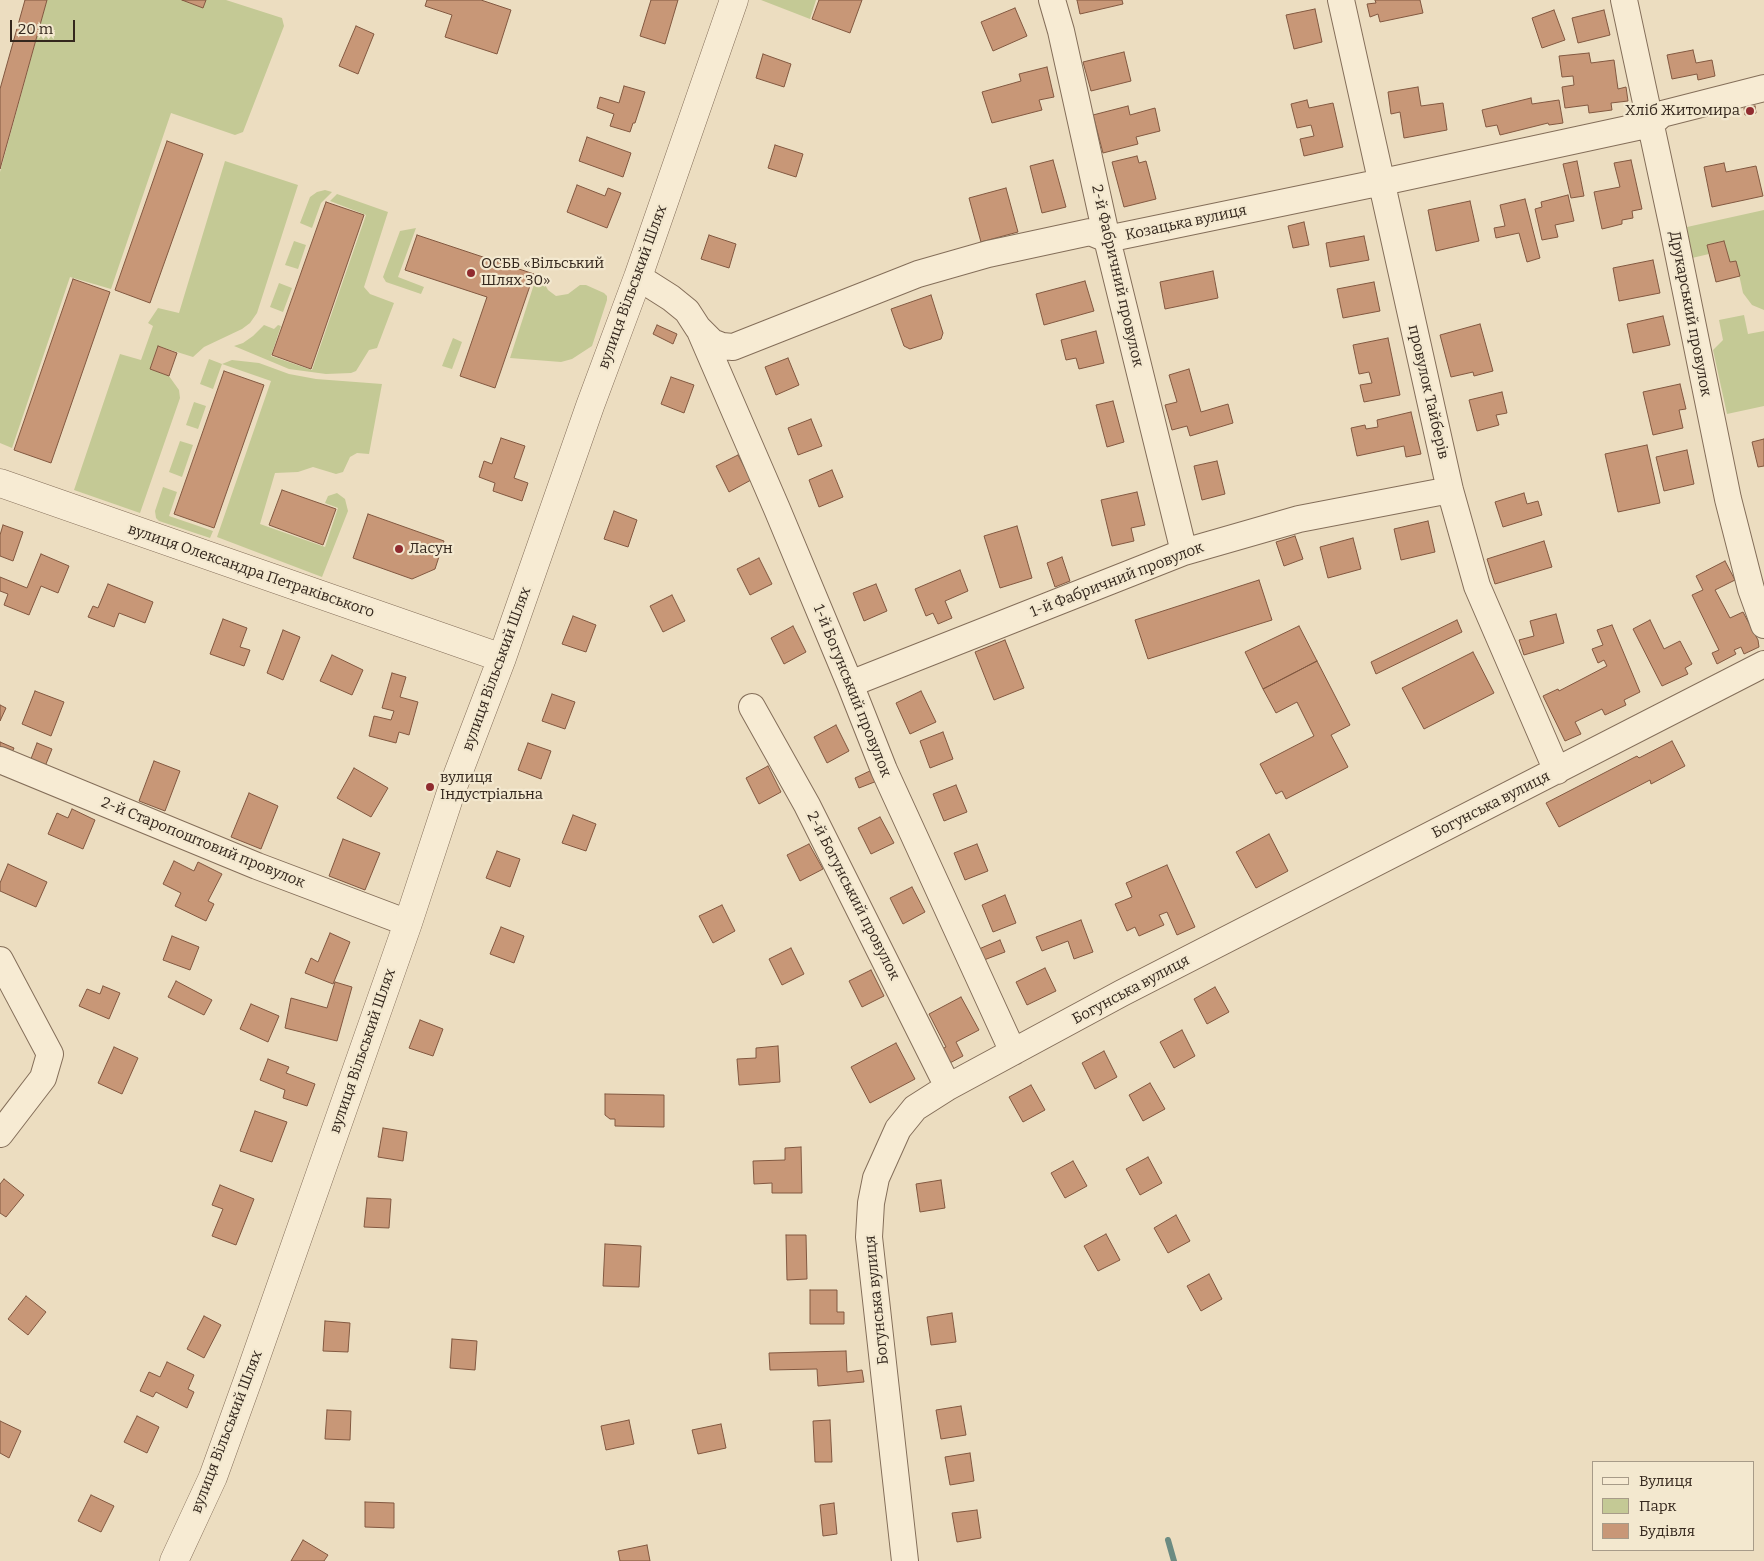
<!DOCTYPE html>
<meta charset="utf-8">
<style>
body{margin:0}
#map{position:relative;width:1764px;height:1561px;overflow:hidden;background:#ecddc0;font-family:Bitter,serif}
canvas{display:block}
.legend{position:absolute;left:1592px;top:1461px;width:162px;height:90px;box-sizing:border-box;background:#f3e8cf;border:1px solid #a79b88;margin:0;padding:6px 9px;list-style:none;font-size:15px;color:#34271d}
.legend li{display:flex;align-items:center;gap:10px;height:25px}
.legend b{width:25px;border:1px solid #a79b88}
.scale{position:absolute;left:10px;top:20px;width:65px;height:22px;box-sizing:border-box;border:2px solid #34271d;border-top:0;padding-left:6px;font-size:15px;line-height:18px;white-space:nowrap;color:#34271d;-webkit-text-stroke:4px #f3e8cf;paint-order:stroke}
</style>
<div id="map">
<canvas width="1764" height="1561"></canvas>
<ul class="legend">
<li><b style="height:6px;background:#f7ebd3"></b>Вулиця</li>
<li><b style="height:14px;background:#c4c995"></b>Парк</li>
<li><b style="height:14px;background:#c89777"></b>Будівля</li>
</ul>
<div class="scale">20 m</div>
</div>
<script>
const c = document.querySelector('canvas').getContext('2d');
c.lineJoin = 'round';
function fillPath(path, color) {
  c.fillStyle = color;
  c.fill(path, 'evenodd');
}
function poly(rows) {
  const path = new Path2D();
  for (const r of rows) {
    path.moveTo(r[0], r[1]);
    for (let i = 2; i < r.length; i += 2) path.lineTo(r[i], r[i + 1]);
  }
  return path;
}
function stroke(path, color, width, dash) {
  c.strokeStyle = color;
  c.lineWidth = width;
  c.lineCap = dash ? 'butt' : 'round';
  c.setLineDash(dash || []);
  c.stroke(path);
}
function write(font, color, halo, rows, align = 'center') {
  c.font = font + ' Bitter,serif';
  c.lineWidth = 4.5;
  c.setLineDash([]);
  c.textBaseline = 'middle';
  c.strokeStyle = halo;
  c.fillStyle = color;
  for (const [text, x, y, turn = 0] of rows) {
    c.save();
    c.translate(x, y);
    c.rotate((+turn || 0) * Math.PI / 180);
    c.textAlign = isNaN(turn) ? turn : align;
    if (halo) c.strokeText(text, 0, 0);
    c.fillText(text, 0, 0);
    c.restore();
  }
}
const green = poly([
 [47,0,182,0,203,8,206,0,226,0,282,18,284,26,243,132,235,135,171,113,111,289,70,277,12,448,0,443,0,172],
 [761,0,816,0,810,19],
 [225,161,298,185,257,313,250,323,242,329,204,347,193,357,158,346,150,369,169,376,179,390,180,398,140,513,74,490,120,354,141,360,153,326,148,323,158,308,179,313],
 [325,190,332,192,321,203,312,228,300,223,310,197,317,192],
 [337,194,388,212,364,287,370,294,394,303,377,348,369,350,356,371,351,373,326,374,289,369,234,346,243,343,253,336,264,325,274,329,278,325,281,326,271,356,312,370,366,215,330,201],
 [1764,210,1764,310,1752,305,1743,293,1736,261,1730,262,1724,241,1707,245,1709,254,1692,258,1687,227],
 [416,228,398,277,424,287,421,294,386,282,383,277,400,231],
 [294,241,306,245,298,269,285,265],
 [538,272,548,290,556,296,568,294,580,285,586,285,604,293,607,296,607,300,592,346,572,359,561,362,510,358],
 [279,283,292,288,283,312,270,307],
 [1744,315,1748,334,1764,331,1764,406,1727,414,1713,350,1723,340,1719,320],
 [453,338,462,342,452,369,442,366],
 [209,359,222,364,232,360,259,363,289,374,316,379,382,384,369,454,357,453,350,457,343,472,336,474,313,467,298,472,275,473,260,524,325,547,338,508,325,503,328,496,337,493,345,499,348,511,322,577,217,537,271,381,222,364,213,389,200,384],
 [194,402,206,406,198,429,186,425],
 [180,441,193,445,182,477,169,472],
 [163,487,177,492,169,516,213,531,210,538,159,521,156,518,155,511]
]);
const stream = poly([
 [1168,1540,1174,1561]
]);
const building = poly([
 [25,0,47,0,0,169,0,89,25,0],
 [182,0,206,0,203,8,182,0],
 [427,0,481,0,511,10,497,54,445,37,452,15,425,6,427,0],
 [651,0,678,0,665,44,640,36,651,0],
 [819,0,862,0,850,33,812,19,819,0],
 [1077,0,1122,0,1123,4,1080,14,1077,0],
 [1375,0,1420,0,1423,13,1380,22,1378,14,1370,17,1367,4,1376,3,1375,0],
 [1015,8,1027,36,993,51,981,22,1015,8],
 [1315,9,1322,42,1294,49,1286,15,1315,9],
 [1554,10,1565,40,1542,48,1532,18,1554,10],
 [1604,10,1610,35,1578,43,1572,18,1604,10],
 [356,26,374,34,358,74,339,66,356,26],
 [1693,50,1696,63,1712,60,1715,76,1698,80,1697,74,1672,79,1667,55,1693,50],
 [1124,52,1131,81,1091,91,1083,62,1124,52],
 [1589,53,1591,63,1614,60,1618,89,1626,87,1628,101,1611,103,1612,110,1589,113,1588,105,1565,108,1562,87,1574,85,1573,76,1562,77,1559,56,1589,53],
 [763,54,791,64,784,87,756,78,763,54],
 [1047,67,1054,97,1039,100,1042,110,992,123,982,92,1021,81,1019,74,1047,67],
 [624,86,645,92,635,123,633,123,630,132,610,126,614,114,597,108,600,97,619,103,624,86],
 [1418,87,1421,106,1443,103,1447,130,1404,138,1400,112,1391,114,1388,92,1418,87],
 [1531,98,1532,104,1559,100,1563,123,1549,125,1548,123,1500,135,1497,125,1486,127,1482,110,1531,98],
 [1307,100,1309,108,1333,103,1343,147,1304,156,1300,139,1314,136,1311,125,1297,128,1291,104,1307,100],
 [1128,106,1130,115,1155,108,1160,131,1136,137,1138,144,1103,153,1093,115,1128,106],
 [1755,106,1756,113,1745,115,1744,108,1755,106],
 [587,137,631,153,623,177,579,161,587,137],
 [167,141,203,154,150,303,115,290,167,141],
 [775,145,803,154,796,177,768,168,775,145],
 [1137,156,1139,163,1146,161,1156,199,1124,207,1112,162,1137,156],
 [1053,160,1066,207,1042,213,1030,166,1053,160],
 [1631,160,1642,209,1632,211,1633,218,1622,220,1622,224,1602,229,1594,192,1620,187,1614,163,1631,160],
 [1577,161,1584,196,1571,198,1563,164,1577,161],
 [1724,163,1726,172,1756,166,1763,196,1712,207,1704,167,1724,163],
 [577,185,605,196,608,188,621,193,607,228,567,212,577,185],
 [1006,188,1018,232,981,242,969,198,1006,188],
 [1568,195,1574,221,1555,225,1558,237,1542,240,1535,209,1542,207,1541,202,1568,195],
 [1525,199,1540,258,1527,262,1519,233,1496,238,1494,228,1505,226,1500,205,1525,199],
 [1470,201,1479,241,1436,251,1428,210,1470,201],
 [326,202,364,215,311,369,272,355,326,202],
 [1304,222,1309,245,1293,248,1288,226,1304,222],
 [417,235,534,274,495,388,460,376,487,297,405,270,417,235],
 [709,235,736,244,729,268,701,259,709,235],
 [1364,236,1369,260,1330,267,1326,243,1364,236],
 [1724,241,1730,262,1736,261,1740,276,1716,282,1707,245,1724,241],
 [1653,260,1660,293,1619,301,1613,268,1653,260],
 [1213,271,1218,298,1165,309,1160,282,1213,271],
 [73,279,110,292,51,463,14,450,73,279],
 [1085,281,1094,311,1044,325,1036,294,1085,281],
 [1374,282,1380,311,1343,318,1337,289,1374,282],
 [931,295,943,333,941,339,910,349,904,346,891,309,931,295],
 [1663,316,1670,345,1633,353,1627,324,1663,316],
 [1480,324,1493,371,1474,376,1473,372,1451,377,1440,335,1480,324],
 [657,325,677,334,673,344,653,334,657,325],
 [1096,331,1104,363,1079,369,1076,358,1066,360,1061,340,1096,331],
 [1388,338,1400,395,1364,402,1360,385,1372,383,1369,372,1359,374,1353,345,1388,338],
 [158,346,177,353,169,376,150,369,158,346],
 [788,358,799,385,776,395,765,367,788,358],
 [1189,369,1201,412,1228,404,1233,423,1190,436,1187,426,1172,430,1165,405,1177,402,1169,375,1189,369],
 [224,371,264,385,214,528,174,514,224,371],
 [671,377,694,385,684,413,661,404,671,377],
 [1680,384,1686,409,1679,410,1683,428,1653,435,1643,392,1680,384],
 [1502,392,1507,413,1496,415,1499,425,1477,431,1469,400,1502,392],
 [1113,401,1124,442,1107,447,1096,405,1113,401],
 [1411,412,1421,454,1406,457,1404,446,1357,456,1351,428,1365,425,1366,429,1378,427,1377,420,1411,412],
 [811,419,822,446,798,455,788,428,811,419],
 [501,438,525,446,514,478,528,483,522,501,493,491,495,483,479,477,484,461,492,464,501,438],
 [1764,439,1764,466,1758,467,1752,442,1764,439],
 [1647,445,1660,503,1618,512,1605,454,1647,445],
 [1687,450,1694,484,1664,491,1656,457,1687,450],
 [738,455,751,480,729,492,716,466,738,455],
 [1217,461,1225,494,1202,500,1194,466,1217,461],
 [832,470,843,497,819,507,809,480,832,470],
 [282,490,336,509,323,545,269,525,282,490],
 [1137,492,1145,525,1131,528,1134,541,1112,546,1101,500,1137,492],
 [1524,493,1527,504,1538,501,1542,515,1503,527,1495,502,1524,493],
 [614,511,637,520,628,547,604,539,614,511],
 [368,514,444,541,435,569,412,579,353,558,368,514],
 [1428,521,1435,552,1401,560,1394,529,1428,521],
 [3,525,23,532,13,561,0,556,0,535,3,525],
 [1017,526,1032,578,1000,588,984,536,1017,526],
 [1295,536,1303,559,1284,566,1276,542,1295,536],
 [1353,538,1361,569,1328,578,1320,547,1353,538],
 [1544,541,1552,567,1495,584,1487,559,1544,541],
 [41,554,69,566,58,593,41,586,29,615,4,605,8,594,0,591,0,577,27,588,41,554],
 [1062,557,1070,581,1055,587,1047,563,1062,557],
 [759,558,772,584,750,595,737,569,759,558],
 [1725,561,1735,580,1715,590,1730,618,1743,612,1758,640,1759,647,1744,654,1741,647,1734,650,1736,654,1717,664,1712,653,1719,650,1692,595,1703,590,1696,576,1725,561],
 [960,570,968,591,945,601,952,618,938,624,933,613,926,616,915,589,960,570],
 [1259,580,1272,620,1148,659,1135,620,1259,580],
 [108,584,153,602,145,623,119,613,114,627,88,617,93,606,98,608,108,584],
 [876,584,887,611,864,621,853,593,876,584],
 [672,595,685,621,663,632,650,606,672,595],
 [1556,614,1564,643,1524,655,1519,640,1534,636,1530,621,1556,614],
 [573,616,596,625,586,652,562,644,573,616],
 [223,619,247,628,240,647,250,650,244,666,210,654,223,619],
 [1457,620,1462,632,1376,674,1371,662,1457,620],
 [1650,620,1664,649,1680,641,1692,664,1685,668,1688,674,1662,686,1633,629,1650,620],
 [1612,625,1640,692,1624,700,1626,705,1605,715,1602,709,1575,722,1581,734,1565,741,1543,696,1558,689,1559,691,1607,666,1604,660,1598,663,1592,649,1603,645,1597,630,1612,625],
 [793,626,806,652,784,664,771,638,793,626],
 [1299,626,1317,661,1263,689,1245,652,1299,626],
 [283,630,300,637,283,680,267,673,283,630],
 [1005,640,1024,688,994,700,975,652,1005,640],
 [1473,652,1494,693,1424,729,1402,688,1473,652],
 [332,655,363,670,352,695,320,681,332,655],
 [1317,661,1350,725,1331,735,1348,767,1286,799,1282,791,1276,794,1260,764,1314,736,1297,702,1276,713,1263,689,1317,661],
 [392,673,406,677,400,697,418,702,409,735,399,732,396,743,369,736,374,716,391,720,394,711,382,708,392,673],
 [35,691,64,702,51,736,22,724,35,691],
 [921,691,936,722,910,734,896,703,921,691],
 [552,694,575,702,565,729,542,721,552,694],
 [0,705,6,708,0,721,0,705],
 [836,725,849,751,827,763,814,737,836,725],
 [943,732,953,759,930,768,920,741,943,732],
 [1672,741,1685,766,1651,784,1650,780,1559,827,1546,803,1637,756,1639,758,1672,741],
 [0,742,14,748,10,757,0,753,0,742],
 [37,743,52,749,44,769,29,764,37,743],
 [528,743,551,751,541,779,518,770,528,743],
 [154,761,180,771,165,811,139,801,154,761],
 [768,766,781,792,759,804,746,778,768,766],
 [354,768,388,788,371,817,337,798,354,768],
 [872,770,877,781,859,788,855,778,872,770],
 [956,785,967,812,944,821,933,794,956,785],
 [249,793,278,806,261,849,231,837,249,793],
 [72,809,95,820,83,849,48,834,57,813,68,818,72,809],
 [573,815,596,824,586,851,562,843,573,815],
 [880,817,894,843,871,854,858,828,880,817],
 [1269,834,1288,871,1256,888,1236,852,1269,834],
 [343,839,380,853,365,890,329,876,343,839],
 [809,844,823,869,800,881,787,855,809,844],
 [977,844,988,871,965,880,954,853,977,844],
 [497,851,520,859,510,887,486,878,497,851],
 [174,861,194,871,198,862,222,874,208,901,214,904,206,921,175,906,181,893,163,884,174,861],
 [8,864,47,882,36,907,0,891,0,883,8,864],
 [1167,865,1195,927,1177,935,1167,912,1159,915,1164,925,1139,936,1135,927,1127,931,1115,904,1132,897,1126,883,1167,865],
 [912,887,925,912,903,924,890,898,912,887],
 [1005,895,1016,923,993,932,982,905,1005,895],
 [722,905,735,931,713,943,699,916,722,905],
 [1081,920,1093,952,1074,959,1068,941,1042,951,1036,937,1081,920],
 [501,927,524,936,514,963,490,954,501,927],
 [330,933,350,942,333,984,305,973,311,958,318,962,330,933],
 [172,936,199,947,190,970,163,960,172,936],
 [1000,940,1005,952,984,960,979,949,1000,940],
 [791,948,804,974,782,985,769,959,791,948],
 [1045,968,1056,991,1027,1005,1016,982,1045,968],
 [871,970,884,996,862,1007,849,981,871,970],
 [176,981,212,1000,204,1015,168,997,176,981],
 [335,982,352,987,337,1041,285,1028,291,998,327,1008,335,982],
 [103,986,120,993,109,1019,79,1006,87,989,100,994,103,986],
 [1215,987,1229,1012,1207,1024,1194,999,1215,987],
 [961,997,979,1030,956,1042,963,1056,946,1065,938,1051,946,1047,929,1014,961,997],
 [251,1004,279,1016,268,1042,240,1029,251,1004],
 [420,1020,443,1029,433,1056,409,1048,420,1020],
 [1182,1030,1195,1056,1174,1068,1160,1042,1182,1030],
 [896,1043,915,1079,870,1103,851,1067,896,1043],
 [778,1046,780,1082,739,1085,737,1059,756,1058,756,1048,778,1046],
 [114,1047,138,1058,122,1094,98,1083,114,1047],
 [1104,1051,1117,1077,1095,1089,1082,1063,1104,1051],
 [268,1059,289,1067,286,1073,315,1084,307,1106,283,1098,285,1090,260,1080,268,1059],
 [1150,1083,1165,1109,1143,1121,1129,1095,1150,1083],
 [1031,1085,1045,1110,1023,1122,1009,1097,1031,1085],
 [605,1094,664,1095,664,1127,615,1126,615,1119,610,1119,605,1115,605,1094],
 [255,1111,287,1122,272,1162,240,1151,255,1111],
 [383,1128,407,1132,403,1161,378,1157,383,1128],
 [801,1147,802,1193,772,1193,772,1183,754,1184,753,1161,785,1160,785,1148,801,1147],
 [1148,1157,1162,1183,1140,1195,1126,1169,1148,1157],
 [1073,1161,1087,1186,1065,1198,1051,1173,1073,1161],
 [4,1179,24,1195,6,1217,0,1213,0,1184,4,1179],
 [941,1180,945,1208,920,1212,916,1184,941,1180],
 [220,1185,254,1199,236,1245,212,1236,223,1209,212,1205,220,1185],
 [367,1198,391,1199,389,1228,364,1227,367,1198],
 [1176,1215,1190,1241,1168,1253,1154,1228,1176,1215],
 [1106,1234,1120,1260,1098,1271,1084,1246,1106,1234],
 [786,1235,806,1235,807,1279,787,1280,786,1235],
 [605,1244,641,1246,639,1287,603,1286,605,1244],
 [1209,1274,1222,1299,1201,1311,1187,1286,1209,1274],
 [810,1290,837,1290,837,1312,844,1312,844,1324,810,1324,810,1290],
 [26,1296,46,1312,28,1335,8,1319,26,1296],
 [952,1313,956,1342,931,1345,927,1317,952,1313],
 [204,1316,221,1325,204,1358,187,1349,204,1316],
 [325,1321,350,1323,348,1352,323,1351,325,1321],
 [452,1339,477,1341,475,1370,450,1368,452,1339],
 [846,1351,847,1372,862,1370,864,1382,818,1386,817,1369,770,1370,769,1353,846,1351],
 [167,1362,194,1375,188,1389,194,1392,187,1408,156,1392,153,1397,140,1391,149,1372,160,1377,167,1362],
 [961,1406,966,1435,941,1439,936,1410,961,1406],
 [327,1410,351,1411,350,1440,325,1439,327,1410],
 [137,1416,159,1427,147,1453,124,1442,137,1416],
 [629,1420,634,1444,606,1450,601,1426,629,1420],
 [830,1420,832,1462,815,1462,813,1421,830,1420],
 [0,1421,21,1431,9,1458,0,1453,0,1421],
 [721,1424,726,1448,698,1454,692,1430,721,1424],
 [970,1453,974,1481,950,1485,945,1457,970,1453],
 [91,1495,114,1506,101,1532,78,1521,91,1495],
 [365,1502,394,1503,394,1528,365,1527,365,1502],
 [834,1503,837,1534,823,1536,820,1505,834,1503],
 [977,1510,981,1538,957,1542,952,1513,977,1510],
 [303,1540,328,1555,324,1561,291,1561,303,1540],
 [647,1545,650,1561,620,1561,618,1551,647,1545]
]);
const minor = poly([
 [1052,0,1061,31,1107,239,1184,552],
 [1341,0,1450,490,1477,586,1557,771],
 [1624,0,1673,228,1728,499,1751,589,1764,625],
 [638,277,671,298,687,311,698,328,712,342,722,346,733,347,918,274,988,254,1090,232,1107,239,1392,180,1651,124,1662,114,1764,88],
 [700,331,777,509,850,684,884,770,1013,1052],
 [850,684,1184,552,1299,519,1450,490],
 [752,707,807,805,948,1087],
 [0,760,257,866,408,923],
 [0,960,50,1054,43,1078,0,1134],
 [905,1561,869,1237,871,1203,876,1178,898,1129,915,1108,948,1087,1122,993,1764,664]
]);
const tertiary = poly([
 [0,483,502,658],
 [174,1561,213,1477,249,1377,408,923,451,792,502,658,590,406,638,277,734,0]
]);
const markers = [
 [1750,111,5,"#902b2f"],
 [471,273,5,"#902b2f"],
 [399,549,5,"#902b2f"],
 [430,787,5,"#902b2f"]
];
const poiNames = [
 ["Хліб Житомира",1740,111,"right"],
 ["ОСББ «Вільський",481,264],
 ["Шлях 30»",481,281],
 ["Ласун",409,549],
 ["вулиця",440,778],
 ["Індустріальна",440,795]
];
const streetNames = [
 ["Козацька вулиця",1186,223,-12],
 ["2-й Фабричний провулок",1117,276,77],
 ["вулиця Вільський Шлях",633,287,-70],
 ["Друкарський провулок",1690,314,79],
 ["провулок Тайберів",1428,392,77],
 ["вулиця Олександра Петраківського",251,571,19],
 ["1-й Фабричний провулок",1117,580,-21],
 ["вулиця Вільський Шлях",497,669,-70],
 ["1-й Богунський провулок",852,691,68],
 ["Богунська вулиця",1491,805,-27],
 ["2-й Старопоштовий провулок",203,843,22],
 ["2-й Богунський провулок",853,896,63],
 ["Богунська вулиця",1131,990,-28],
 ["вулиця Вільський Шлях",363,1051,-71],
 ["Богунська вулиця",877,1300,-96],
 ["вулиця Вільський Шлях",227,1432,-69]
];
fillPath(green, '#c4c995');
stroke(stream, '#6b8b82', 6);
fillPath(building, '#c89777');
stroke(building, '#825840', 1);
stroke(minor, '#846e59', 28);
stroke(tertiary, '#846e59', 29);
stroke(minor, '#f7ebd3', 26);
stroke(tertiary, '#f7ebd3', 28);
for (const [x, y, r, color] of markers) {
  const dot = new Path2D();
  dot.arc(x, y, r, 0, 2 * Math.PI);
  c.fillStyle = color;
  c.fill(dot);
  stroke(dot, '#f3e8cf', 2);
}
write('15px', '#34271d', '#f3e8cf', poiNames, 'left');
write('15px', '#34271d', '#f3e8cf', streetNames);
</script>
